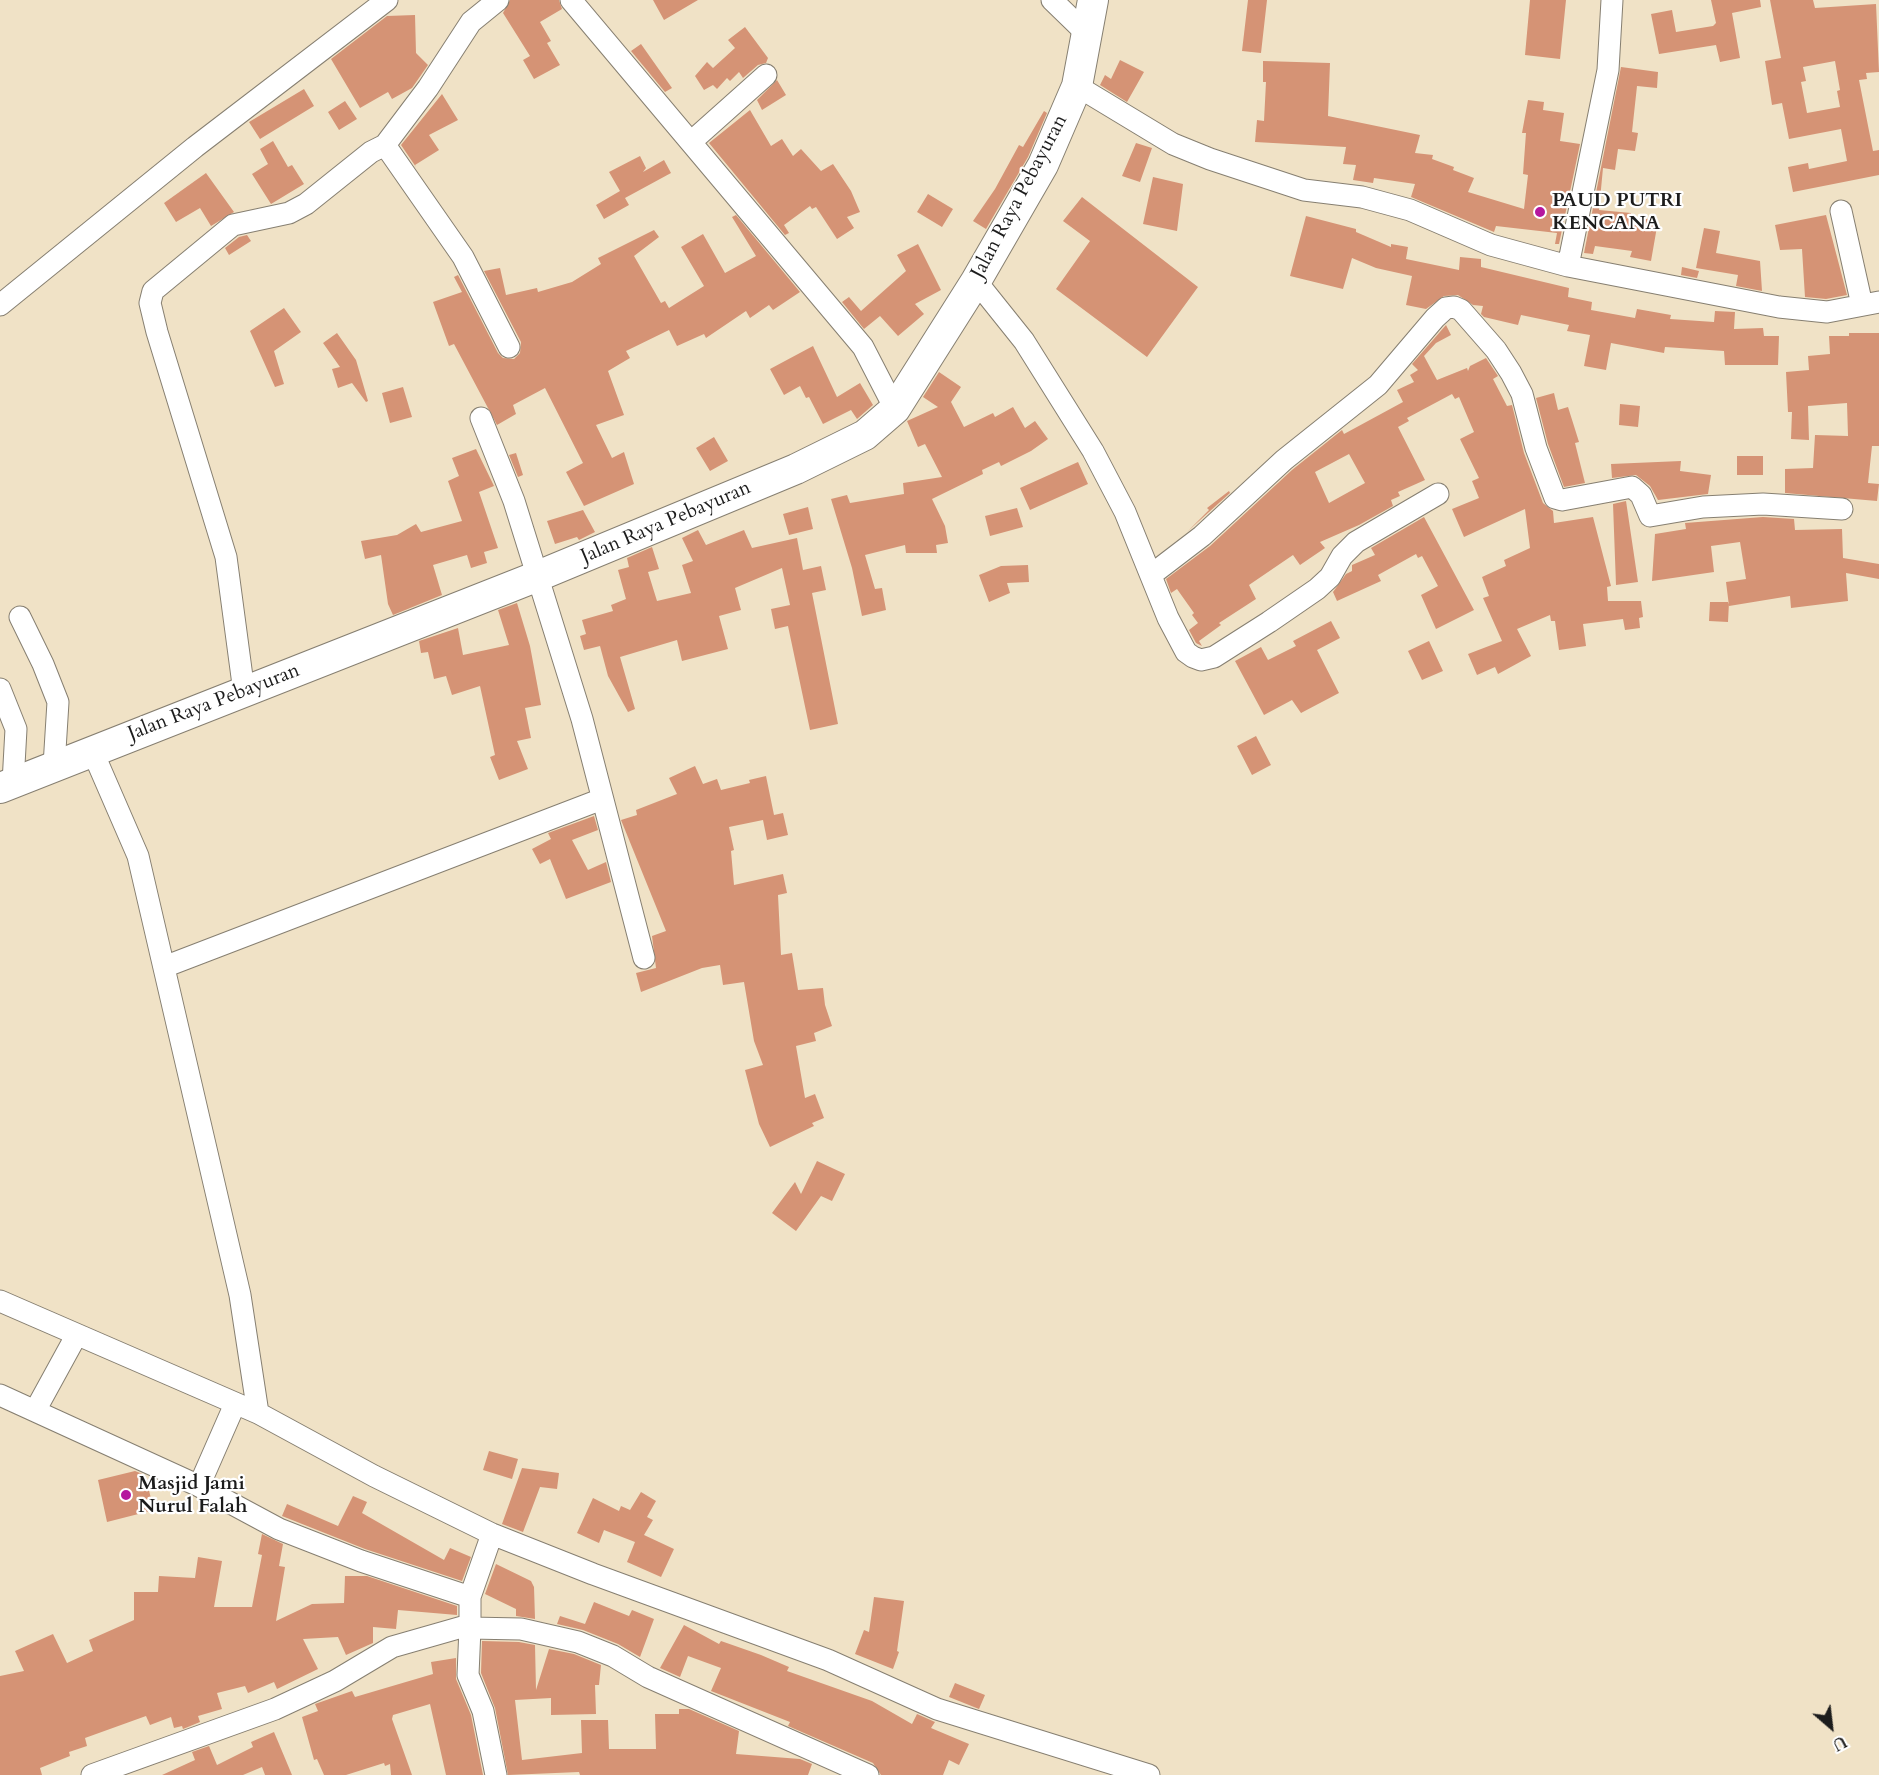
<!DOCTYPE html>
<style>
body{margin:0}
#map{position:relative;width:1879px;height:1775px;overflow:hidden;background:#f0e2c6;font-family:Cardo,serif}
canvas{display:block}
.north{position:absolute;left:1801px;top:1697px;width:60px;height:60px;-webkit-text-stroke:4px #fff;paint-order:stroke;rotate:152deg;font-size:16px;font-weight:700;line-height:24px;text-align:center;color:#1c1c1c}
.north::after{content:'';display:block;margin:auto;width:21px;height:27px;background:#1c1c1c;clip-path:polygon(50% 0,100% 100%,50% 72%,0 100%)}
</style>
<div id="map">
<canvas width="1879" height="1775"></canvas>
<div class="north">U</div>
</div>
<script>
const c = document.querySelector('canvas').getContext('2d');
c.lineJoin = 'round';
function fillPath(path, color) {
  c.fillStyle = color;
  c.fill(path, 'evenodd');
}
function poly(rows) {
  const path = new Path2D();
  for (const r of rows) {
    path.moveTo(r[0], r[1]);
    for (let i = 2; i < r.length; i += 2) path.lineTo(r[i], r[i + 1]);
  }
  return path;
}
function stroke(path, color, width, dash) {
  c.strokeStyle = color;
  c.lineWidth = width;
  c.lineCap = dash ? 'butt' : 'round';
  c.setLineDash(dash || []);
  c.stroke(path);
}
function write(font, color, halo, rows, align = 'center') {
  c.font = font + ' Cardo,serif';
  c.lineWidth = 4.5;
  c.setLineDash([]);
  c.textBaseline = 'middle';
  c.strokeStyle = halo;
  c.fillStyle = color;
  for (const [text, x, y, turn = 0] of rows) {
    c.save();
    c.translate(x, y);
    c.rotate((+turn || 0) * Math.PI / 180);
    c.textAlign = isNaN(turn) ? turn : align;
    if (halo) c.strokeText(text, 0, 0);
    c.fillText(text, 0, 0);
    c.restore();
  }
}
const building = poly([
 [510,0,559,0,562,9,540,22,551,41,547,43,560,65,534,79,523,60,530,56,503,13],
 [653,0,698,0,664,20],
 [1248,0,1267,0,1261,53,1242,51],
 [1530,0,1566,0,1560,59,1525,55],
 [1711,0,1760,0,1761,7,1732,13,1740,58,1720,62,1716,45,1659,54,1651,14,1672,10,1676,32,1713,26,1716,23],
 [1770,0,1813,0,1815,8,1876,4,1879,72,1866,73,1867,79,1859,80,1873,151,1879,150,1879,175,1793,192,1788,167,1808,163,1809,169,1847,161,1841,129,1789,139,1782,103,1772,105,1765,61,1781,58],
 [1835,61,1840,90,1837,91,1840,107,1807,113,1801,82,1806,81,1803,67],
 [415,15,416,53,428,65,412,88,392,99,388,92,360,108,331,59,387,16],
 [745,27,768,58,766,63,758,65,743,78,739,72,730,81,727,78,717,89,713,85,704,90,695,76,707,62,713,68,735,48,728,40],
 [641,44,672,88,665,92,631,51],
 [1120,60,1144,72,1127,102,1100,85,1105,75,1111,79],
 [1263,61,1330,63,1328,116,1420,135,1415,153,1433,155,1432,159,1454,167,1453,170,1474,178,1468,192,1524,209,1528,175,1523,174,1526,133,1522,133,1528,100,1544,102,1543,110,1564,113,1560,141,1580,144,1559,244,1555,244,1557,233,1496,226,1494,232,1411,197,1415,184,1374,178,1373,183,1353,180,1356,165,1343,164,1346,147,1255,142,1257,120,1264,121,1266,82,1263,82],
 [1621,67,1658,72,1657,88,1637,86,1632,132,1638,133,1635,151,1618,149,1615,170,1603,168,1599,210,1631,213,1630,216,1658,221,1651,261,1630,257,1632,251,1595,246,1593,254,1584,253],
 [777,80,786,95,762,110,757,100],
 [304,89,314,106,260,139,249,122],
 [442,94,458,120,429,135,439,150,415,165,416,167,401,145],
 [345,101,357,119,339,130,328,112],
 [750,110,771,146,782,139,793,156,801,149,821,171,833,164,851,191,860,212,847,217,854,228,837,239,816,207,812,209,810,206,784,225,789,233,785,235,709,143],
 [1044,111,1047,113,1028,157,986,229,973,221,995,189,1019,145,1023,147],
 [273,141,288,167,292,165,304,184,271,204,252,174,268,164,260,149],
 [1136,143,1152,148,1140,182,1122,176],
 [640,156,646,168,643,172,664,160,671,173,625,198,629,205,604,219,596,205,620,191,609,172],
 [206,173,234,212,211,226,200,208,176,222,164,203],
 [1153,177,1183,184,1177,231,1143,224],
 [928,194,953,209,942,227,917,212],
 [1082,197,1198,287,1147,357,1056,289,1090,241,1063,221],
 [736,215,800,292,773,310,769,305,750,318,746,311,706,338,704,334,677,346,669,330,626,351,630,358,608,371,624,415,596,425,612,458,624,452,634,484,584,506,566,472,583,463,545,388,513,405,516,414,497,425,454,344,449,346,433,302,462,292,454,277,458,275,498,353,503,358,514,359,520,353,521,342,484,271,500,268,506,295,537,288,538,292,572,282,601,264,598,258,654,230,659,237,634,256,661,303,665,301,669,308,704,286,681,247,703,234,725,273,756,256,732,217],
 [1826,215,1847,295,1826,299,1805,297,1802,249,1780,250,1775,225],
 [1306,216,1356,229,1356,232,1391,247,1391,244,1408,247,1406,259,1459,270,1460,257,1481,259,1481,267,1569,288,1568,297,1592,302,1591,310,1635,318,1637,309,1671,315,1670,319,1714,322,1715,311,1735,312,1734,329,1763,328,1764,336,1779,336,1778,365,1725,365,1724,351,1665,347,1664,353,1611,343,1606,370,1584,366,1590,335,1567,331,1569,325,1521,315,1518,325,1484,317,1481,314,1483,306,1473,305,1458,295,1444,296,1426,309,1406,305,1412,276,1376,268,1352,258,1343,289,1290,276],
 [1704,228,1720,231,1716,253,1760,261,1762,291,1736,286,1738,275,1696,268],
 [247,235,251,241,229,255,225,248,239,237],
 [918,244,941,290,915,304,924,314,898,336,880,316,864,329,842,302,849,297,861,311,906,271,897,255],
 [1682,267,1699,271,1697,278,1681,275],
 [284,308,301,332,274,351,284,384,275,387,250,331],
 [1446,325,1451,335,1436,343,1424,356,1437,380,1467,368,1468,371,1470,366,1486,358,1498,376,1493,379,1507,406,1512,405,1524,453,1543,503,1553,511,1554,523,1593,517,1611,586,1607,587,1608,601,1641,601,1643,617,1639,618,1640,628,1625,630,1623,619,1583,624,1586,646,1559,650,1555,621,1551,621,1550,615,1517,629,1531,656,1498,674,1495,667,1477,675,1468,654,1502,641,1483,598,1489,596,1482,577,1506,566,1504,560,1530,548,1525,509,1464,537,1452,509,1479,498,1472,481,1479,478,1460,439,1474,432,1459,397,1455,399,1452,394,1407,418,1409,421,1398,427,1425,480,1398,492,1400,496,1391,500,1393,506,1359,525,1320,542,1325,548,1300,565,1293,555,1249,585,1256,599,1219,623,1221,625,1199,641,1202,646,1196,643,1189,630,1198,623,1192,615,1194,613,1177,589,1171,593,1166,579,1210,546,1292,470,1342,430,1344,434,1403,402,1397,390,1414,382,1410,375,1418,370,1412,364],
 [1349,454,1365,483,1329,503,1315,472],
 [337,333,356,360,368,401,366,402,352,383,338,388,332,369,340,367,323,343],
 [1849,333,1879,333,1879,446,1872,446,1868,483,1879,484,1877,501,1785,493,1785,469,1813,468,1815,435,1848,436,1847,403,1808,406,1809,440,1791,439,1792,412,1788,412,1786,372,1809,370,1808,356,1830,354,1829,336,1849,336],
 [813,346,837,397,860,383,873,405,857,419,851,410,823,424,809,397,806,398,800,386,784,395,770,369],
 [939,372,961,387,951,402,964,427,993,413,995,417,1013,407,1025,428,1035,421,1048,439,1031,451,1001,466,999,462,982,470,983,474,932,499,945,526,948,543,936,545,937,553,906,553,905,545,865,555,875,589,882,588,886,610,862,616,852,568,831,499,847,495,850,503,904,494,903,483,942,477,925,444,918,447,907,421,938,407,923,397],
 [403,387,412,417,390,423,382,393],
 [1554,393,1558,410,1568,407,1574,426,1579,442,1575,443,1585,483,1564,487,1548,444,1536,398],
 [1620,404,1640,406,1638,427,1619,425],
 [714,437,728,461,710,471,696,448],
 [476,449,494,486,479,492,498,548,484,552,487,563,471,568,467,555,433,565,442,595,393,615,388,604,381,555,365,559,361,541,397,535,416,524,421,532,462,521,448,481,459,476,452,458],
 [516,453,523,475,518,477,509,455],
 [1737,456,1763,456,1763,475,1737,475],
 [1681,461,1680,471,1711,475,1708,494,1658,500,1650,486,1636,475,1612,478,1611,464],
 [1078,462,1088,484,1030,510,1020,488],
 [1229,491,1230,493,1188,531,1209,510,1207,508],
 [1626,501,1638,582,1616,585,1613,504],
 [808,507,813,529,789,535,783,514],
 [1017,508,1023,527,990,536,985,516],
 [583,510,595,532,579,540,577,537,555,544,547,521],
 [1424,517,1474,610,1436,629,1421,595,1438,586,1422,556,1418,558,1416,554,1378,575,1381,581,1337,601,1333,592,1346,574,1352,571,1352,565,1375,555,1371,548],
 [1763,517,1794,519,1795,530,1842,529,1843,558,1879,564,1879,579,1846,573,1848,601,1791,608,1790,596,1729,606,1726,582,1746,579,1740,542,1711,546,1714,572,1652,581,1655,534,1686,529,1685,523],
 [698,530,706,545,744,530,752,548,797,538,803,570,821,566,826,590,812,593,838,724,810,730,788,626,775,629,771,609,790,605,782,568,735,588,741,610,719,616,728,649,682,661,677,640,620,657,635,709,628,712,608,676,600,646,584,650,580,636,586,634,582,620,613,611,611,605,626,599,618,570,629,567,627,558,652,547,659,569,648,572,657,601,691,593,682,565,693,561,682,538],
 [1028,565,1029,582,1007,583,1010,593,989,602,979,575,1001,566],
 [1710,602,1729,602,1728,622,1709,621],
 [517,603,530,646,541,705,525,708,531,738,517,741,528,769,499,780,490,757,495,755,480,686,452,695,446,676,434,679,428,652,421,653,419,641,458,628,463,655,509,645,498,610],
 [1331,621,1340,638,1317,650,1339,693,1301,713,1292,700,1264,715,1235,661,1261,647,1268,660,1296,646,1293,641],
 [1429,641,1443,671,1422,680,1408,651],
 [1256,736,1271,765,1252,775,1237,746],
 [695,766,703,784,717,779,721,790,750,783,749,780,766,776,774,815,783,813,788,835,767,840,763,820,729,827,734,850,731,851,734,885,783,874,787,893,778,895,781,955,792,953,798,990,823,988,825,1005,832,1026,814,1033,816,1041,796,1046,805,1098,815,1094,824,1118,812,1123,814,1126,770,1147,759,1124,745,1070,763,1065,754,1041,744,982,723,985,720,965,702,968,641,992,636,973,656,968,652,936,666,931,621,820,637,815,636,810,677,794,669,778],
 [594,816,598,830,572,840,588,870,606,862,611,882,566,899,550,859,540,864,532,849,551,839,548,833],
 [817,1161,845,1174,832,1201,821,1196,796,1231,772,1213,795,1182,801,1194],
 [489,1451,518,1459,512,1479,483,1470],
 [522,1468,559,1473,557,1489,540,1487,523,1532,502,1524],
 [135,1471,145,1475,154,1510,107,1522,98,1480],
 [641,1492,656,1501,647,1517,653,1520,644,1535,674,1549,661,1577,627,1562,635,1542,604,1530,599,1543,577,1533,593,1498,619,1511,621,1506,630,1510],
 [353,1496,367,1502,362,1513,444,1560,450,1548,471,1557,462,1581,365,1549,282,1516,287,1504,338,1526],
 [262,1534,283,1544,279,1566,285,1567,276,1621,312,1604,344,1603,345,1576,367,1576,457,1606,457,1615,398,1610,396,1629,373,1627,373,1643,346,1655,338,1637,303,1639,318,1669,277,1689,274,1682,248,1693,245,1686,217,1693,222,1709,198,1716,200,1722,183,1729,182,1726,174,1728,171,1717,150,1725,146,1716,85,1738,87,1746,69,1752,70,1756,40,1768,42,1775,0,1775,0,1676,24,1671,15,1651,53,1634,67,1663,93,1651,89,1640,134,1620,134,1592,158,1592,159,1576,195,1578,198,1557,222,1561,214,1607,252,1607,262,1555,258,1554],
 [496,1564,531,1581,534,1587,535,1619,516,1616,516,1609,485,1594],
 [874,1597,904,1601,897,1651,899,1652,893,1669,855,1654,864,1630,869,1632],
 [594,1602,629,1616,632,1610,654,1619,640,1657,618,1644,583,1630,557,1624,560,1616,585,1624],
 [684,1625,719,1644,721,1641,761,1655,789,1667,787,1671,872,1701,912,1724,917,1714,935,1722,931,1728,969,1744,959,1765,949,1760,943,1775,881,1775,873,1763,788,1726,790,1722,711,1691,721,1668,688,1656,680,1677,660,1668],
 [482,1641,519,1642,535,1645,536,1690,549,1649,574,1654,601,1665,599,1685,595,1685,596,1714,551,1715,551,1698,515,1700,522,1760,582,1753,581,1720,608,1720,609,1749,656,1749,655,1714,679,1714,679,1709,689,1709,739,1731,736,1754,800,1759,812,1764,808,1775,580,1775,579,1772,508,1775,495,1708,481,1673],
 [456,1658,456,1679,471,1715,483,1775,446,1775,430,1704,393,1715,392,1719,412,1775,391,1775,390,1764,385,1766,384,1763,346,1775,324,1775,317,1759,314,1760,302,1717,318,1711,315,1704,352,1691,355,1697,433,1674,431,1662],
 [955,1683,985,1695,979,1709,949,1697],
 [274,1732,292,1775,265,1775,262,1767,243,1775,162,1775,195,1760,192,1752,209,1746,217,1765,253,1747,251,1742]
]);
const street = poly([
 [571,0,863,347,895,409],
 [1052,0,1087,34],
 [1077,86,1173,144,1210,159,1304,190,1362,197,1410,210,1491,245,1568,266,1779,307,1827,312,1879,302],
 [692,141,766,75],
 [385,145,428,88,471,22,498,0],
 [1841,211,1862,305],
 [1568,266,1608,70,1612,0],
 [976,281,1024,341,1093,451,1125,512,1168,618,1186,652,1193,657,1201,660,1214,657,1269,622,1317,589,1330,577,1342,556,1356,542,1438,494],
 [0,305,195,147,387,0],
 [481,418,514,501,582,719,644,958],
 [1151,575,1202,536,1284,460,1378,385,1435,318,1446,308,1454,307,1461,310,1496,350,1511,373,1522,394,1536,448,1555,498,1562,500,1632,487,1641,495,1650,516,1703,507,1763,504,1842,509],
 [20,617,43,664,58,702,54,766],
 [0,689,16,729,13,783],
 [244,692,226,557,157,332,150,303,153,291,233,225,289,213,306,204,371,152,385,145,463,257,509,347],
 [92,750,138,856,240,1295,258,1413],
 [164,967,602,799],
 [0,1301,258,1413,374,1476,492,1534,593,1574,828,1660,937,1709,1149,1775],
 [0,1395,199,1486,279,1529,361,1561,470,1597,470,1628,521,1629,578,1642,613,1656,648,1677,868,1775],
 [36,1409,76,1336],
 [199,1486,235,1404],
 [470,1597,492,1534],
 [470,1628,468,1675,483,1711,496,1775],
 [92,1775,275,1709,335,1681,392,1647,469,1625]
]);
const secondary = poly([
 [0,788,538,576,796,469,865,435,895,409,976,281,1043,165,1077,86,1093,0]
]);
const markers = [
 [1540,212,6,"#b5179e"],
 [126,1495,6,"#b5179e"]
];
const streetNames = [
 ["Jalan Raya Pebayuran",1020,197,-62],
 ["Jalan Raya Pebayuran",666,523,-23],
 ["Jalan Raya Pebayuran",214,703,-21]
];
const poiNames = [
 ["PAUD PUTRI",1552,201],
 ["KENCANA",1552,224],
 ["Masjid Jami",138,1484],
 ["Nurul Falah",138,1507]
];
fillPath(building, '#d59375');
stroke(street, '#867f71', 23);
stroke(secondary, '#867f71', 32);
stroke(street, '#fff', 21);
stroke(secondary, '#fff', 30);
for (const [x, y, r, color] of markers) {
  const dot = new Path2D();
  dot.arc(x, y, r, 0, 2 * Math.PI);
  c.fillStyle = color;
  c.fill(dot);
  stroke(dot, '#fff', 2);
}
write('20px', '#1c1c1c', '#fff', streetNames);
write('bold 20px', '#1c1c1c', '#fff', poiNames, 'left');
</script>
